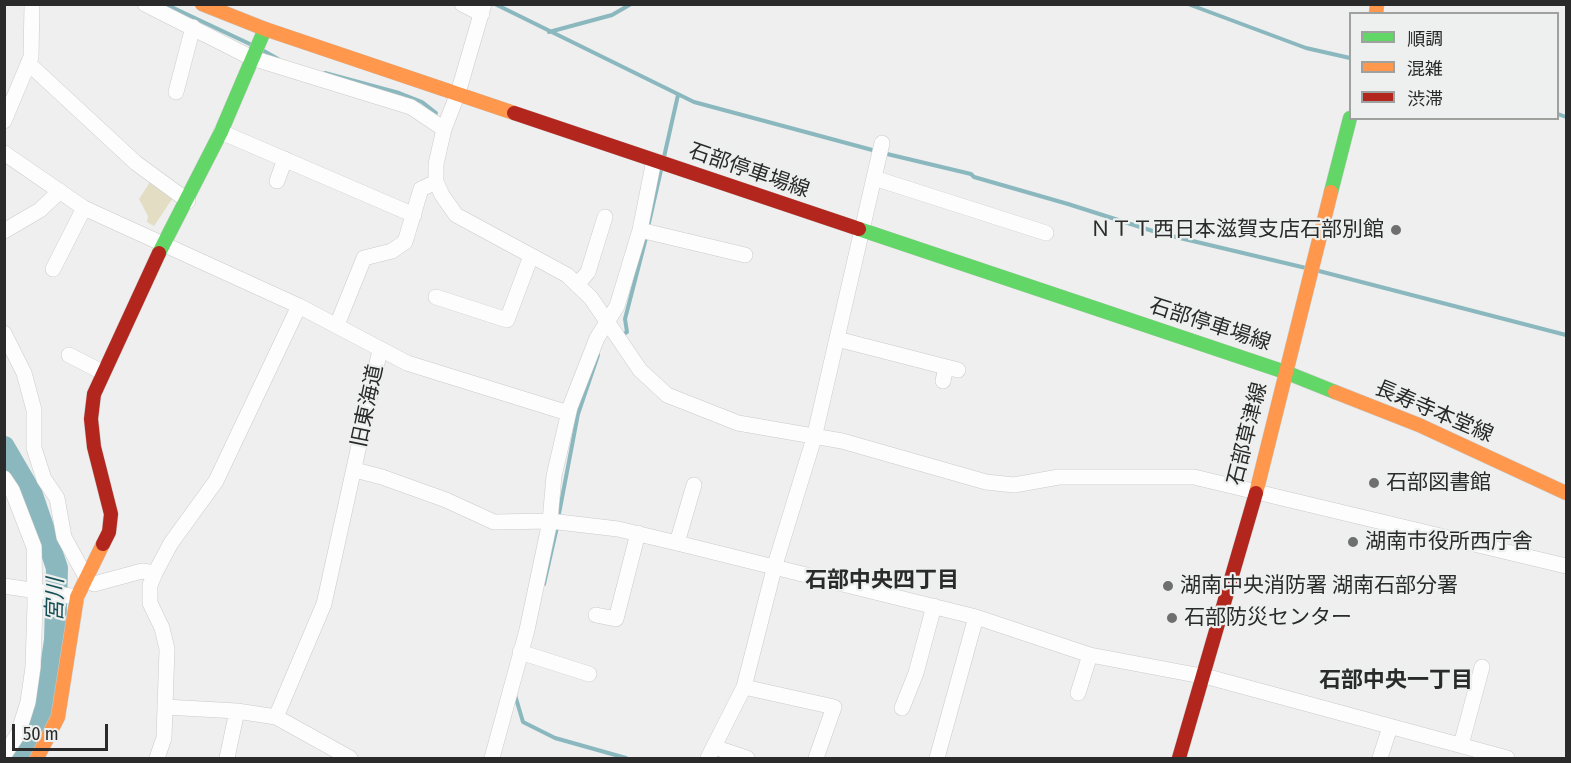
<!DOCTYPE html>
<meta charset="utf-8">
<style>
body{margin:0}
#map{position:relative;width:1571px;height:763px;overflow:hidden;background:#eeefee;font-family:"Fira Sans Condensed","Noto Sans JP",sans-serif}
canvas{display:block}
.frame{position:absolute;inset:0;border:6px solid #292a29;pointer-events:none}
.legend{position:absolute;left:1349px;top:12px;width:210px;height:108px;box-sizing:border-box;background:#edf0ee;border:2px solid #9fa19f;margin:0;padding:8px 10px;list-style:none;font-size:18px;color:#292a29}
.legend li{display:flex;align-items:center;gap:12px;height:30px}
.legend b{width:30px;border:2px solid #9fa19f}
.scale{position:absolute;left:12px;top:724px;width:96px;height:27px;box-sizing:border-box;border:3px solid #292a29;border-top:0;padding-left:8px;font-size:18px;line-height:21px;white-space:nowrap;color:#292a29;-webkit-text-stroke:4px #edf0ee;paint-order:stroke}
</style>
<div id="map">
<canvas width="1571" height="763"></canvas>
<div class="frame"></div>
<ul class="legend">
<li><b style="height:8px;background:#63d668"></b>順調</li>
<li><b style="height:8px;background:#ff974d"></b>混雑</li>
<li><b style="height:8px;background:#b3261e"></b>渋滞</li>
</ul>
<div class="scale">50 m</div>
</div>
<script>
const c = document.querySelector('canvas').getContext('2d');
c.lineJoin = 'round';
function fillPath(path, color) {
  c.fillStyle = color;
  c.fill(path, 'evenodd');
}
function poly(rows) {
  const path = new Path2D();
  for (const r of rows) {
    path.moveTo(r[0], r[1]);
    for (let i = 2; i < r.length; i += 2) path.lineTo(r[i], r[i + 1]);
  }
  return path;
}
function stroke(path, color, width, dash) {
  c.strokeStyle = color;
  c.lineWidth = width;
  c.lineCap = dash ? 'butt' : 'round';
  c.setLineDash(dash || []);
  c.stroke(path);
}
function write(font, color, halo, rows, align = 'center') {
  c.font = font + ' "Fira Sans Condensed","Noto Sans JP",sans-serif';
  c.lineWidth = 4.5;
  c.setLineDash([]);
  c.textBaseline = 'middle';
  c.strokeStyle = halo;
  c.fillStyle = color;
  for (const [text, x, y, turn = 0] of rows) {
    c.save();
    c.translate(x, y);
    c.rotate((+turn || 0) * Math.PI / 180);
    c.textAlign = isNaN(turn) ? turn : align;
    if (halo) c.strokeText(text, 0, 0);
    c.fillText(text, 0, 0);
    c.restore();
  }
}
const green = poly([
 [152,179,174,196,154,226,147,222,148,216,139,199]
]);
const stream = poly([
 [165,4,252,45],
 [495,4,694,102,876,151],
 [1188,4,1306,48,1350,58],
 [549,32,612,15,631,4],
 [264,51,278,59],
 [325,73,399,93,422,102,436,113],
 [1558,114,1566,117],
 [883,153,971,174,974,177,1068,204,1159,233,1306,268],
 [664,157,678,95],
 [648,227,661,170],
 [1319,271,1566,335],
 [622,335,627,332,625,319,647,234],
 [558,519,578,414,598,355],
 [544,584,557,527],
 [515,695,523,722,555,738,626,758]
]);
const river = poly([
 [4,447,32,495,57,568,55,640,45,708,21,758]
]);
const street = poly([
 [145,4,252,58,411,107,444,129],
 [462,4,482,14],
 [484,4,458,93,444,129,436,164,436,182,442,195,456,215,567,275,591,298,640,370,667,395,738,423,842,441,986,482,1014,485,1059,477,1194,477,1566,566],
 [28,63,136,163,188,201],
 [176,92,193,27],
 [4,121,31,57,32,4],
 [221,132,414,215],
 [4,153,84,208,299,306,407,363,568,413],
 [874,178,1046,233],
 [277,181,285,159],
 [640,230,745,255],
 [4,231,40,210,60,191],
 [53,269,84,208],
 [577,285,588,272,605,217],
 [436,297,507,320,531,256],
 [299,306,216,481,171,543,155,573,150,585,150,603,162,628,167,649,165,707,237,711,276,717,350,758],
 [337,325,364,258,392,251,405,242,421,189,436,182],
 [4,333,24,373,34,410,34,448,44,479,57,498,64,537,87,579,94,584,142,571,155,573],
 [837,339,958,370],
 [69,355,102,372],
 [943,381,946,367],
 [355,470,382,477,446,500,494,522,550,521,618,529,677,543,976,617,1090,655,1212,678,1507,758],
 [4,478,12,490,34,547,35,604,33,667,28,702,18,734,4,755],
 [677,543,694,485],
 [4,586,77,597],
 [596,615,616,619,638,533],
 [520,652,589,674],
 [744,687,834,707,816,758],
 [1078,693,1090,655],
 [902,708,916,673,934,606],
 [276,717,324,604,380,350],
 [1461,745,1482,667],
 [714,747,747,758],
 [157,758,164,738,165,707],
 [227,758,237,711],
 [492,758,527,630,550,521,554,476,570,407,597,338,617,306,640,230,654,160],
 [708,758,744,687,775,565,814,438,882,143],
 [937,758,976,617],
 [1380,758,1390,727]
]);
const fast = poly([
 [1331,192,1350,118],
 [859,229,1285,372,1335,392],
 [159,253,221,132,265,29]
]);
const slow = poly([
 [202,4,265,29,514,113],
 [1376,14,1377,4],
 [1335,392,1419,425,1566,493],
 [1256,493,1331,192],
 [37,758,58,717,77,597,103,544]
]);
const jam = poly([
 [514,113,859,229],
 [103,544,109,532,111,514,94,447,91,419,94,394,159,253],
 [1179,758,1256,493]
]);
const markers = [
 [1396,230,6,"#6e6f6e"],
 [1374,483,6,"#6e6f6e"],
 [1353,542,6,"#6e6f6e"],
 [1168,586,6,"#6e6f6e"],
 [1172,618,6,"#6e6f6e"]
];
const streetNames = [
 ["石部停車場線",749,171,19],
 ["石部停車場線",1210,325,18],
 ["旧東海道",368,406,-78],
 ["長寿寺本堂線",1434,412,23],
 ["石部草津線",1248,434,-76]
];
const poiNames = [
 ["ＮＴＴ西日本滋賀支店石部別館",1384,230,"right"],
 ["石部図書館",1386,483],
 ["湖南市役所西庁舎",1365,542],
 ["湖南中央消防署 湖南石部分署",1180,586],
 ["石部防災センター",1184,618]
];
const neighbourhoodNames = [
 ["石部中央四丁目",882,581],
 ["石部中央一丁目",1396,681]
];
const waterNames = [
 ["宮川",56,600,-89]
];
fillPath(green, '#e3ddc4');
stroke(stream, '#8ab8be', 4);
stroke(river, '#8ab8be', 22);
stroke(street, '#cacbca', 16);
stroke(fast, '#cacbca', 15);
stroke(slow, '#cacbca', 15);
stroke(jam, '#cacbca', 15);
stroke(street, '#fcfdfc', 15);
stroke(fast, '#63d668', 14);
stroke(slow, '#ff974d', 14);
stroke(jam, '#b3261e', 14);
for (const [x, y, r, color] of markers) {
  const dot = new Path2D();
  dot.arc(x, y, r, 0, 2 * Math.PI);
  c.fillStyle = color;
  c.fill(dot);
  stroke(dot, '#edf0ee', 2);
}
write('21px', '#292a29', '#edf0ee', streetNames);
write('21px', '#292a29', '#edf0ee', poiNames, 'left');
write('bold 22px', '#292a29', '#edf0ee', neighbourhoodNames);
write('italic 22px', '#144f55', '#edf0ee', waterNames);
</script>
